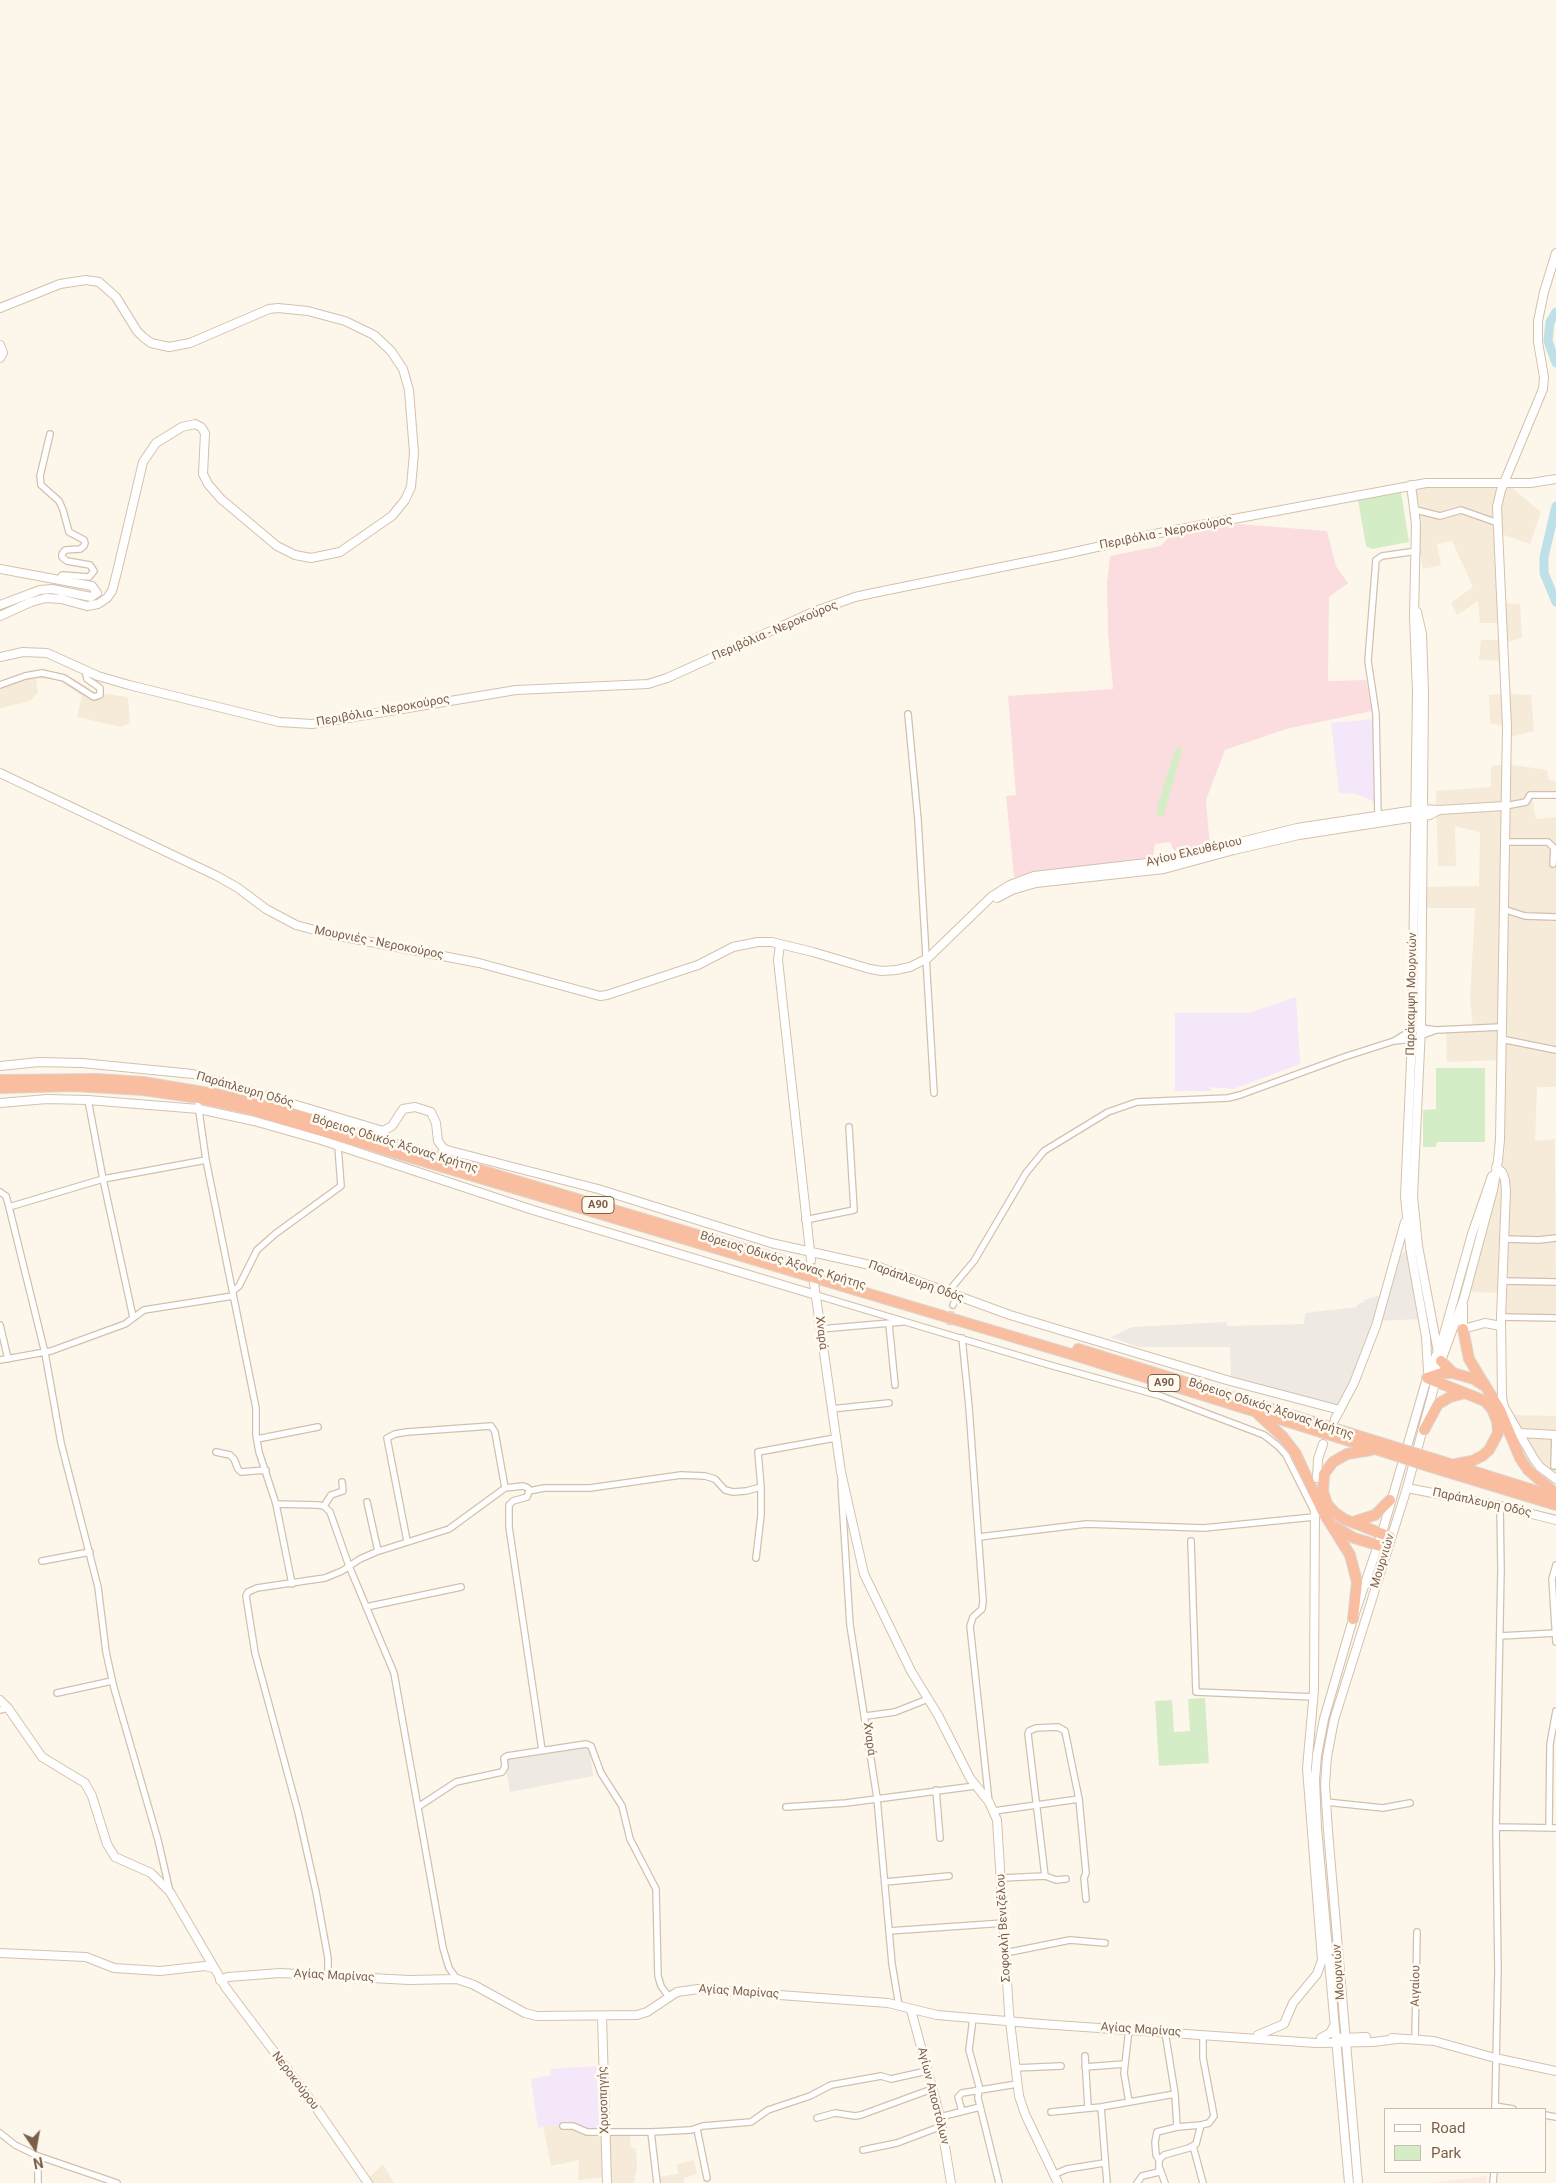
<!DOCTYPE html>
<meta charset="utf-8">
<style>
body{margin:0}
#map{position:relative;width:1556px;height:2183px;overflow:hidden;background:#fdf7eb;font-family:Roboto,sans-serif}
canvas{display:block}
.legend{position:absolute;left:1384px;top:2108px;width:162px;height:65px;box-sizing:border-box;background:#fffbf2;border:1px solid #cabdaf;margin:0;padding:6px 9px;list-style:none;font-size:15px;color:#7b5f4b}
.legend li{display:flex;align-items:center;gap:10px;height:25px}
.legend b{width:25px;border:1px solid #cabdaf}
.north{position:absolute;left:10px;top:2123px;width:50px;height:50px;-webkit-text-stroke:4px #fffbf2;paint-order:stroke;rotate:168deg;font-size:14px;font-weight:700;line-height:20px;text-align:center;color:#7b5f4b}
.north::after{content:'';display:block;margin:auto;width:18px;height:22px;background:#7b5f4b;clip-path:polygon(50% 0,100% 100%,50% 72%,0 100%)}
</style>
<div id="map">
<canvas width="1556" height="2183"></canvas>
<ul class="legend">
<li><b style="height:6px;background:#fff"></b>Road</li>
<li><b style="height:14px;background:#d4edc7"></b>Park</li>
</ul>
<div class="north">N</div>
</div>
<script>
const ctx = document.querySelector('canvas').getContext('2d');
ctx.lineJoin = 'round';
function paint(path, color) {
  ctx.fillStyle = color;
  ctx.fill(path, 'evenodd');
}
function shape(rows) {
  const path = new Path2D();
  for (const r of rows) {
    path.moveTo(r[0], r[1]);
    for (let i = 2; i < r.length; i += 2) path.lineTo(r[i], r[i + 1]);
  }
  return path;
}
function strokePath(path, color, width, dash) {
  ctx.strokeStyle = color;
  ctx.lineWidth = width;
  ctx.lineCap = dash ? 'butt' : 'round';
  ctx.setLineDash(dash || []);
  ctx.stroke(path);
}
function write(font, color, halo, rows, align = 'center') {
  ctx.font = font + ' Roboto,sans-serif';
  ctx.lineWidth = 5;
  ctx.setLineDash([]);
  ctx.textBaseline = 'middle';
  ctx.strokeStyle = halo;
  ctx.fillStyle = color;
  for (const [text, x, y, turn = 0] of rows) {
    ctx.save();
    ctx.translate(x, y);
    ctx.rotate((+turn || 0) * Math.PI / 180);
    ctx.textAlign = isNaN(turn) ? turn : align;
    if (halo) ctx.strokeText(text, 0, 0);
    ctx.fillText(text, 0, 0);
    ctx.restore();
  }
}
paint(shape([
 [1505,482,1541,512,1530,544,1496,532,1502,603,1520,604,1522,638,1504,643,1505,661,1479,660,1481,640,1504,640,1503,623,1480,623,1478,601,1457,615,1451,603,1473,587,1452,541,1437,544,1441,565,1423,569,1419,548,1415,490,1425,486],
 [27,674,67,678,93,692,128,697,130,723,121,727,77,717,82,696,57,679,36,679,38,692,30,701,0,708,0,682],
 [1507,694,1531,695,1534,731,1504,738,1507,727,1490,723,1489,695],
 [1506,764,1547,770,1549,780,1556,781,1556,795,1532,796,1536,819,1556,817,1556,1087,1537,1087,1535,1141,1555,1139,1556,1316,1504,1315,1506,1293,1470,1292,1496,1192,1505,1149,1501,1060,1447,1062,1446,1029,1473,1027,1470,1000,1475,908,1424,908,1424,887,1479,886,1480,832,1455,826,1456,866,1438,866,1436,791,1491,787,1491,766],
 [1512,1415,1556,1416,1556,1477,1542,1466],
 [570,2125,601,2132,630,2135,631,2147,636,2149,637,2168,634,2183,606,2183,606,2177,578,2180,579,2160,551,2166,543,2126],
 [694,2160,697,2174,684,2178,684,2183,658,2183,657,2177,678,2174,677,2164],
 [383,2164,394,2183,371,2183,368,2179]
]), '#f6ead8');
paint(shape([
 [1487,2176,1486,2183,1428,2183]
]), '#feeade');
paint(shape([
 [1405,1251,1409,1252,1422,1319,1376,1321,1360,1364,1338,1406,1231,1378,1230,1347,1138,1347,1111,1337,1132,1327,1227,1322,1227,1326,1304,1324,1305,1313,1356,1307,1358,1304,1364,1302,1364,1300,1388,1293,1400,1256],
 [589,1744,593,1776,510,1792,504,1758]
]), '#efe9e3');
paint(shape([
 [1374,719,1375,802,1356,794,1339,793,1331,723],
 [1296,997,1300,1064,1233,1089,1211,1087,1211,1091,1175,1091,1175,1013,1249,1013],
 [596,2066,601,2132,583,2131,570,2125,543,2126,538,2129,531,2079,551,2075,550,2069]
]), '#f4e7fa');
paint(shape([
 [1239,524,1327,531,1336,566,1348,583,1329,597,1328,681,1366,680,1372,711,1286,729,1225,750,1206,800,1210,848,1178,853,1173,849,1170,842,1155,844,1153,858,1147,861,1042,870,1033,874,1014,877,1006,796,1016,795,1008,696,1113,689,1108,633,1107,584,1110,556,1160,546,1172,535]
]), '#fcdddf');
paint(shape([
 [1401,492,1409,542,1372,549,1366,546,1358,500],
 [1180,746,1182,751,1164,815,1159,817,1156,813,1158,804,1175,750],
 [1436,1068,1485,1068,1485,1142,1437,1142,1436,1147,1423,1147,1423,1110,1436,1109],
 [1205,1698,1209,1763,1159,1766,1155,1701,1172,1700,1174,1732,1190,1731,1188,1699]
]), '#d4edc7');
strokePath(shape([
 [1556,312,1550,322,1548,341,1556,363],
 [1556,506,1544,557,1544,573,1556,602]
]), '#bde0e9', 9);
strokePath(shape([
 [949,1325,953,1305]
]), '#dcd1c3', 5.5, [5.5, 3]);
strokePath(shape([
 [811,1260,814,1281]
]), '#dcd1c3', 8, [8, 4]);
const street = shape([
 [50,434,40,476,41,485,59,501,63,510,69,532,84,540,85,543,84,546,80,549,65,550,62,554,62,557,67,561,90,565,94,571,89,577,62,575,59,580],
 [1416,510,1440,516,1461,510,1498,523],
 [0,685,25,676,42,673,64,678,94,697,100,695,100,688,87,679,85,670],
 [908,714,918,820,934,1093],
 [1505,806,1526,802,1530,795,1556,795],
 [1378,816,1376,714,1368,661,1376,560,1382,556,1417,551],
 [1504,842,1548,842,1554,848,1553,864],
 [1503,909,1525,916,1556,917],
 [1501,1039,1556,1050],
 [1394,1041,1412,1030,1421,1028,1436,1030,1501,1027],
 [88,1100,103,1179,133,1317],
 [198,1104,206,1160,256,1408,256,1435,259,1452,276,1504,292,1584],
 [0,1192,6,1196,9,1207,45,1353,61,1443,98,1587,106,1652,114,1688,158,1840,170,1892],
 [9,1207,103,1179,206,1160],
 [805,1220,854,1210,849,1127],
 [1505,1239,1539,1240,1556,1238],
 [1503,1281,1556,1282],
 [233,1291,239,1286,257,1250,275,1234,341,1186,338,1146],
 [948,1292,974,1261,1026,1173,1044,1151,1108,1112,1137,1102,1228,1098,1240,1095,1344,1057,1394,1041,1412,1039,1436,1030],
 [816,1295,1046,1364,1161,1396,1264,1435,1278,1446,1286,1455,1314,1511],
 [953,1305,957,1296],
 [1501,1317,1556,1318],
 [889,1324,895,1385],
 [0,1325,8,1359],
 [820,1329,902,1322],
 [962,1338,969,1407,983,1601,982,1609,973,1617,970,1626,989,1802],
 [0,1360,51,1351,125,1324,144,1310,233,1296],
 [831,1409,889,1403],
 [257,1439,318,1427],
 [216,1452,230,1455,234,1459,238,1469,241,1472,266,1470],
 [1554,1466,1555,1434],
 [841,1482,850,1625,877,1798,892,1964,899,2006],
 [529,1491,544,1488,590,1488,681,1475,705,1476,715,1479,725,1490,733,1492,746,1491,761,1487,758,1452,835,1438],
 [367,1502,378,1551],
 [276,1504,318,1505,324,1506,330,1512,349,1566,394,1673,443,1948,449,1968,457,1979],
 [324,1506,331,1495,343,1491,342,1482],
 [979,1537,1086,1524,1204,1528,1314,1517],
 [407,1541,387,1438,395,1434,407,1432,491,1426,495,1432,505,1488,523,1486,528,1488,529,1491,527,1497,513,1501,509,1505,509,1527,542,1750],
 [1191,1541,1196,1692,1314,1697],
 [756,1558,761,1515,761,1487],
 [42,1561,90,1552],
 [1556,1565,1552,1579,1556,1642],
 [366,1607,461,1587],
 [1500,1636,1556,1633],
 [57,1693,112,1681],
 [0,1710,8,1708],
 [866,1716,895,1712,928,1699],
 [936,1790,940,1838],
 [1326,1802,1383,1808,1410,1803],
 [418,1807,456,1782,502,1772,505,1767,504,1758,507,1756,586,1744,591,1746,601,1773,622,1806,630,1839,656,1889,658,1976,661,1986,669,1997],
 [786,1807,846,1803,975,1786],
 [994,1811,1079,1799],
 [1496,1827,1556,1828],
 [1549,1828,1550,1744,1556,1711],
 [1045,1876,1028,1734,1029,1731,1036,1728,1058,1727,1065,1731,1079,1799,1086,1873,1084,1878,1086,1899],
 [1002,1878,1045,1876,1056,1880,1066,1879],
 [885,1882,949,1876],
 [889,1931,1004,1923],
 [1005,1953,1070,1940,1105,1943],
 [328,1976,328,1958,316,1892,298,1812,255,1653,246,1596,248,1592,257,1588,325,1578,342,1571,360,1559,376,1552,449,1529,505,1488],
 [973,2018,969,2050,979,2086,978,2098,999,2183],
 [1165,2032,1175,2094,1177,2127],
 [1415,2040,1417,1932],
 [1085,2056,1088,2108],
 [1085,2067,1124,2064],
 [1015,2068,1061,2066],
 [1129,2102,1124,2073,1129,2029],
 [1495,2106,1513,2109],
 [1101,2107,1107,2183],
 [1495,2109,1498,1970,1496,1827,1501,1569,1500,1506],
 [962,2111,958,2097,962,2093,1017,2084],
 [1051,2112,1101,2107,1175,2094],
 [1545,2115,1556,2117],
 [940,2117,980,2107],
 [817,2118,835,2113,855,2116,861,2115,932,2089],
 [563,2126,573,2126,587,2132,651,2132,691,2130,703,2126,751,2122,768,2110,810,2096,831,2085,881,2076,891,2079,927,2071],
 [697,2129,707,2178],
 [651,2132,657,2183],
 [0,2133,15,2145,38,2156,117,2183],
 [1193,2146,1203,2183],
 [863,2150,897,2143,942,2126],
 [1159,2160,1156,2155,1155,2142,1157,2132,1177,2127,1201,2125],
 [1160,2169,1165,2183],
 [1053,2175,1067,2169,1104,2163],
 [38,2183,38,2156],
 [1137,2183,1142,2176,1159,2172,1159,2160,1164,2155,1189,2148,1196,2144,1201,2125,1209,2123,1214,2116,1203,2058,1203,2035],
 [1493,2183,1494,2172]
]);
const secondary = shape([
 [0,308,60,284,86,280,99,282,116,297,137,331,143,337,151,343,169,347,190,343,269,309,278,308,308,311,345,321,374,335,391,351,403,369,409,390,414,453,411,487,405,500,392,516,340,552,311,558,295,555,277,546,221,499,208,484,203,474,205,433,201,427,195,424,182,427,156,443,143,462,117,572,112,591,107,598,98,604,87,606,61,599,46,598,31,602,0,616],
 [0,345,3,353,0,358],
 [1411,485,1416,524,1414,616,1417,692,1412,1039,1405,1196,1410,1247,1426,1337,1428,1371],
 [0,569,92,586,97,593,91,597,52,589,40,590,0,605],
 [1417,612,1422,634,1424,693,1421,1028,1413,1196,1418,1246,1438,1352],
 [0,657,23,652,47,653,98,676,129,685,279,722,312,724,516,690,648,684,667,678,813,612,855,597,878,592,1061,555,1164,532,1426,483,1531,483,1556,479],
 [0,773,217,876,238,888,266,909,296,925,329,934,479,963,600,996,607,995,698,965,733,947,758,942,772,942,813,952,870,969,882,971,896,970,910,967,928,958,991,897,1010,885,1034,876,1164,861,1297,828,1422,809,1439,810,1505,806],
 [997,898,1012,890,1036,883,1164,869,1234,850,1299,835,1422,816,1430,815,1439,810],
 [780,944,778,960,811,1260],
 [0,1066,39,1062,82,1063,193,1074,383,1131,392,1126,403,1109,415,1107,431,1112,436,1123,438,1141,443,1148,447,1150,598,1189,771,1243,879,1267,1010,1315,1230,1381,1340,1410],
 [0,1103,47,1099,88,1100,199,1109,254,1121,321,1140,533,1210,816,1295],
 [1496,1167,1502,1172,1505,1180,1506,1191,1501,1317,1502,1397,1504,1407,1534,1459,1540,1467,1556,1479],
 [814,1283,841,1472,864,1574,911,1671,938,1715,970,1778,989,1802,997,1820,1009,2013,1019,2096,1025,2114,1058,2183],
 [1463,1305,1463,1329,1485,1323,1501,1326],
 [1335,1419,1354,1383,1376,1326,1405,1222],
 [1520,1433,1556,1435],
 [1317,1478,1318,1459,1323,1444],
 [1407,1488,1500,1506,1556,1520],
 [0,1700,8,1708,42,1757,85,1783,92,1796,107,1844,115,1857,151,1873,170,1892,226,1988,312,2102,368,2183],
 [0,1953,86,1957,114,1968,160,1971,205,1966,213,1968],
 [220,1980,228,1977,280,1973,409,1980,457,1979,474,1985,525,2013,537,2016,637,2015,647,2012,677,1992,698,1989,888,2003,937,2015,1041,2024,1316,2043,1373,2042,1397,2039],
 [911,2010,940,2117,951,2183],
 [602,2016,607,2183],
 [1258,2035,1284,2024,1293,2003,1317,1974,1322,1960,1307,1768,1314,1690,1315,1505],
 [1321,2038,1330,2033,1334,2026],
 [1340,2038,1366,2037],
 [1392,2038,1434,2041,1495,2058,1556,2071],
 [1349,2183,1317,1828,1315,1780,1317,1755,1324,1719,1353,1619,1382,1533,1427,1378,1442,1341,1472,1234,1492,1176],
 [1358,2183,1328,1831,1325,1785,1327,1757,1334,1720,1407,1488,1441,1361,1464,1298,1493,1190,1498,1160,1500,1140,1507,727,1497,507,1501,490,1543,389,1544,377,1538,342,1538,321,1544,292,1556,253]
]);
const highway = shape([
 [0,1080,98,1079,143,1082,221,1095,276,1109,781,1260],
 [0,1088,74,1086,143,1090,199,1098,248,1109,1074,1355,1388,1453],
 [1463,1329,1469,1359,1500,1410,1520,1458,1528,1470,1556,1494],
 [1078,1349,1388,1445],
 [1441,1361,1453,1373],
 [1427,1378,1485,1401,1492,1409,1497,1421,1498,1433,1489,1450,1482,1456,1472,1461,1451,1465],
 [1427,1378,1442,1373,1453,1373,1474,1379,1483,1385],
 [1258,1414,1283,1437,1296,1454,1322,1510,1350,1555,1357,1582,1353,1619],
 [1424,1430,1438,1404,1450,1397,1465,1393],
 [1371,1450,1347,1454,1333,1462,1324,1474,1323,1491,1327,1504,1335,1513,1344,1519,1390,1537],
 [1434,1459,1555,1497],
 [1431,1467,1556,1505],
 [1356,1521,1375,1515,1390,1500],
 [1335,1527,1354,1538,1387,1548]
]);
strokePath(street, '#d2c0ae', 8);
strokePath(secondary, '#d5c1ac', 10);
strokePath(highway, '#ddd5d0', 12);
strokePath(street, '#fff', 5.5);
strokePath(secondary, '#fff', 8);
strokePath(highway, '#f9bda0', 10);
const highwayBridge = shape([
 [1388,1445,1434,1459],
 [1388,1453,1431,1467]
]);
strokePath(highwayBridge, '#ddd5d0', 12, []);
strokePath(highwayBridge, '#f9bda0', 10);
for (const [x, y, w] of [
 [598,1205,32],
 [1164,1383,32]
]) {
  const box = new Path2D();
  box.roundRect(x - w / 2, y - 8.5, w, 17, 4);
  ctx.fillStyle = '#fffbf2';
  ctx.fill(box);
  strokePath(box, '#7b5f4b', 1);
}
write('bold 11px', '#7b5f4b', null, [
 ["Α90",598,1205],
 ["Α90",1164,1383]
]);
write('12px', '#7b5f4b', '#fffbf2', [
 ["Περιβόλια - Νεροκούρος",1166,533,-11],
 ["Περιβόλια - Νεροκούρος",775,631,-23],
 ["Περιβόλια - Νεροκούρος",383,711,-10],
 ["Αγίου Ελευθέριου",1194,852,-13],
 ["Μουρνιές - Νεροκούρος",379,943,11],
 ["Παράκαμψη Μουρνιών",1412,994,-89],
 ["Παράπλευρη Οδός",245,1090,16],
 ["Βόρειος Οδικός Άξονας Κρήτης",395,1144,17],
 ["Βόρειος Οδικός Άξονας Κρήτης",783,1261,17],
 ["Παράπλευρη Οδός",916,1282,20],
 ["Χναρά",821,1333,83],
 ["Βόρειος Οδικός Άξονας Κρήτης",1271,1409,18],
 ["Παράπλευρη Οδός",1482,1503,12],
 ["Μουρνιών",1383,1561,-73],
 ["Χναρά",869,1739,82],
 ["Σοφοκλή Βενιζέλου",1004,1928,-93],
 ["Μουρνιών",1339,1972,-94],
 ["Αγίας Μαρίνας",334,1976,3],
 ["Αιγαίου",1416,1986,-89],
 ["Αγίας Μαρίνας",739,1992,4],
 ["Αγίας Μαρίνας",1141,2030,4],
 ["Νεροκούρου",295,2081,53],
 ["Αγίων Αποστόλων",933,2096,76],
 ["Χρυσοπηγής",604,2100,-92]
]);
</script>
